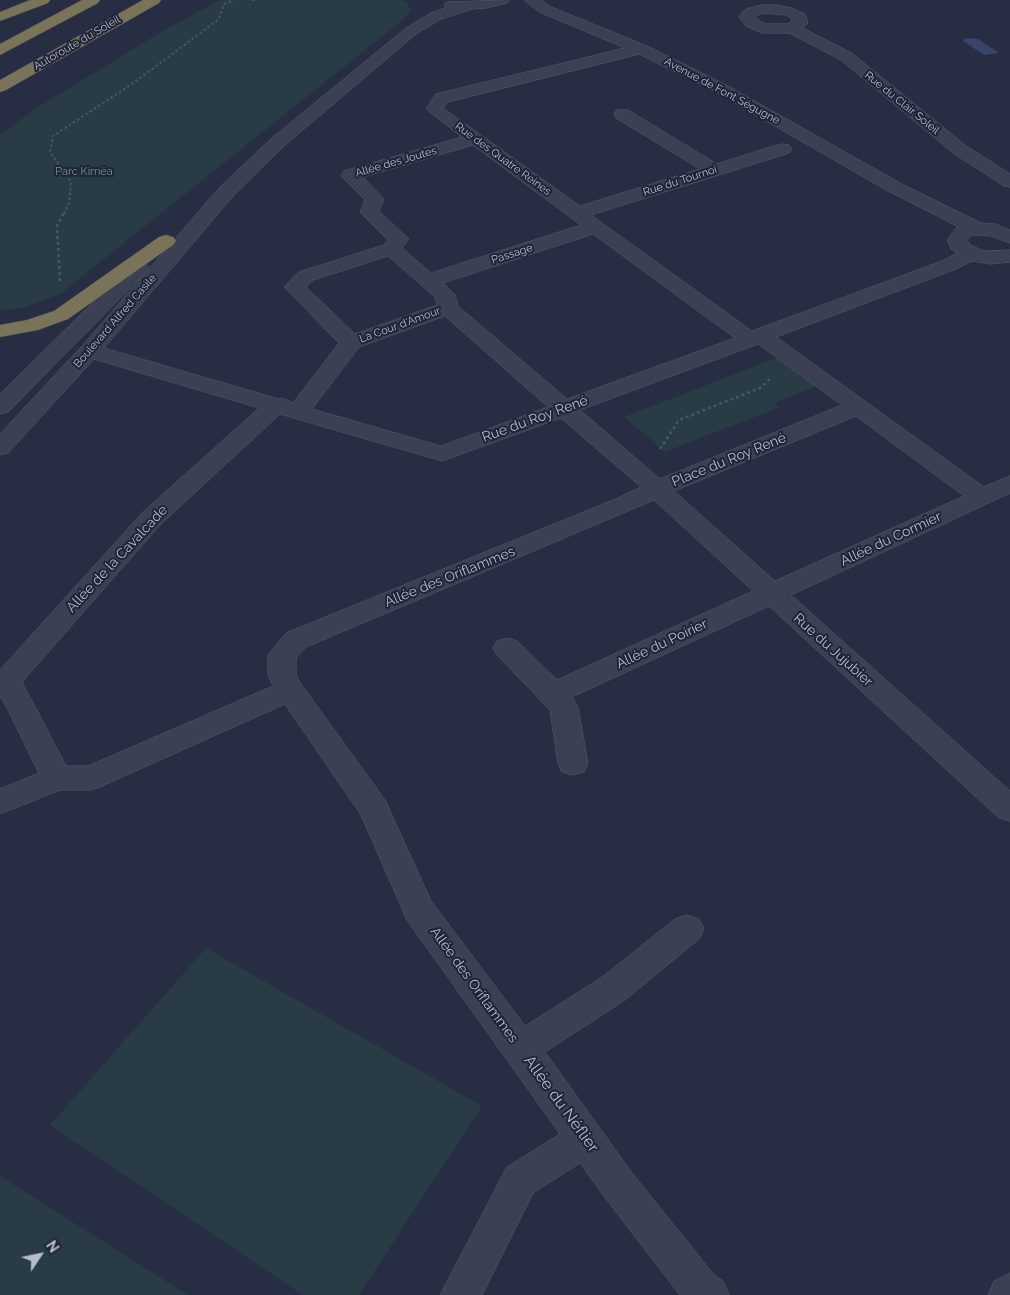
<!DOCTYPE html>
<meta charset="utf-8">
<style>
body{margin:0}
#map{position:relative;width:1010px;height:1295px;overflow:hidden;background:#272d43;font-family:Raleway,sans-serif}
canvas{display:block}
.north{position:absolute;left:15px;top:1230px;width:50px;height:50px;-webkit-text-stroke:4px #202438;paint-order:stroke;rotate:56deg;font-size:14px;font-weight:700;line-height:20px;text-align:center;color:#b8bccc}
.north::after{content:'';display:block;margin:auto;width:18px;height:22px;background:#b8bccc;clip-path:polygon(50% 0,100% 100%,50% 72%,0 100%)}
</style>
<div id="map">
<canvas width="1010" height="1295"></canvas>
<div class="north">N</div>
</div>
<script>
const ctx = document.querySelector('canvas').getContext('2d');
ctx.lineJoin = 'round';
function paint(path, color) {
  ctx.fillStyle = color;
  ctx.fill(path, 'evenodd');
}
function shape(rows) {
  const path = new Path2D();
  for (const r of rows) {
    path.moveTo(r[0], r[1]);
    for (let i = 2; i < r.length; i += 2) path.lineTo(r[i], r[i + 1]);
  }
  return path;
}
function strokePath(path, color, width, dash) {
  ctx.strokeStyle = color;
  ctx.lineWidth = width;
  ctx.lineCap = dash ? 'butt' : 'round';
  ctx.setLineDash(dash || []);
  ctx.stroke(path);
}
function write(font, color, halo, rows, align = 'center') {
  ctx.font = font + ' Raleway,sans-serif';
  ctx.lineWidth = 4;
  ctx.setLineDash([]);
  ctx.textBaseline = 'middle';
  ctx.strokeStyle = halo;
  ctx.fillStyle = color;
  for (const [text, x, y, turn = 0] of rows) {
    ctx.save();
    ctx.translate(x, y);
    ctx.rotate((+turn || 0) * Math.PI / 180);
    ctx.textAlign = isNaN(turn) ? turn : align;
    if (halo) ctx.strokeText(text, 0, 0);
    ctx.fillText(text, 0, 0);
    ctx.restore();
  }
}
paint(shape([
 [220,0,401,0,406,2,411,9,404,19,60,294,23,308,0,310,0,135,38,107,166,29],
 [781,356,820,385,774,403,780,407,665,452,624,417],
 [206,948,482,1106,359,1295,303,1295,50,1125],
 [0,1176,188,1295,0,1295]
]), '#293b44');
paint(shape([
 [966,38,978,39,999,53,984,55,963,41]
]), '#3a446a');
const minor = shape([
 [509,0,507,3,486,8,473,9,441,19,416,34,284,146,234,195,104,348,275,398,285,399,293,403,339,343,284,287,299,272,384,245,388,240,360,212,365,200,344,179,341,175,344,171,462,137,426,109,436,94,625,48,539,12,524,0,541,0,549,6,647,46,728,86,900,183,981,223,995,224,1010,230,1010,243,991,236,977,235,970,236,967,240,970,245,984,251,1010,250,1010,262,991,264,972,261,956,269,776,337,984,487,1010,476,1010,493,791,595,1010,791,1010,821,999,818,769,606,572,697,578,707,588,764,584,772,573,775,562,772,558,764,550,710,497,655,493,648,497,641,507,638,517,641,557,680,753,591,654,500,306,647,296,658,296,675,301,684,385,800,431,901,525,1026,601,978,675,919,687,915,699,919,704,929,699,939,625,1000,545,1052,632,1173,715,1276,723,1281,729,1295,680,1295,606,1199,580,1163,533,1193,482,1295,440,1295,507,1167,560,1134,407,920,361,815,285,704,102,786,91,790,60,790,0,814,0,789,39,773,2,698,0,698,0,670,142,513,259,408,94,359,8,453,0,455,0,434,82,346,220,187,272,138,406,28,431,13,446,8,444,5,446,2,509,0],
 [639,54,716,92,888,191,959,227,956,228,947,240,951,249,957,253,942,261,752,331,591,215,789,153,792,149,789,145,783,144,777,145,717,164,628,110,616,110,614,114,616,118,700,169,580,206,443,108,448,102,639,54],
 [473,145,570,217,581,225,431,273,402,248,409,239,379,211,384,199,363,177,473,145],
 [593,234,735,338,567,399,458,306,455,295,443,283,593,234],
 [388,256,435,297,437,305,355,334,306,287,313,280,388,256],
 [445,316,548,407,441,446,312,409,359,347,445,316],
 [758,344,842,405,660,479,580,410,758,344],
 [280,414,442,461,561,418,641,487,618,498,286,633,268,655,268,675,273,686,88,766,66,766,22,682,160,525,280,414],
 [856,416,964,496,775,581,674,491,856,416],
 [762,5,777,5,791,8,805,14,808,23,803,28,853,54,965,145,1010,174,1010,187,1004,186,953,153,841,60,789,33,762,33,746,26,739,17,741,14,746,9,762,5],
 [762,13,786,15,792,19,792,21,788,24,765,24,754,17,762,13],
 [139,262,146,264,149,268,146,272,8,412,0,414,0,394,132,264,139,262],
 [1010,1273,1010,1295,988,1295,994,1281,1010,1273]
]);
const highway = shape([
 [30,0,50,0,48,3,0,21,0,12,30,0],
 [82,0,100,0,98,3,0,55,0,44,82,0],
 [143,0,161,0,159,3,6,90,0,92,0,80,143,0],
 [166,235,173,237,176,241,173,245,68,319,38,330,0,337,0,325,27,320,54,311,159,237,166,235]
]);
strokePath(minor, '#565b6d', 1);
strokePath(highway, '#43475a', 1);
strokePath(shape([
 [252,0,256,0],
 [64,214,69,203,71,182,50,152,53,136,132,84,219,19,224,4,234,0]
]), '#475860', 2, [2.5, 2.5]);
strokePath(shape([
 [60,281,57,226,64,212],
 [660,449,679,420,760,388,771,378]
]), '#475860', 2.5, [3, 3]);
paint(minor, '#3b4053');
paint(highway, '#797358');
write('11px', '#b8bccc', '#202438', [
 ["Autoroute du Soleil",77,43,-30],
 ["Avenue de Font Ségugne",722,91,28],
 ["Rue du Clair Soleil",902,103,39],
 ["Rue des Quatre Reines",503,159,36],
 ["Allée des Joutes",396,162,-16],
 ["Rue du Tournoi",680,181,-18],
 ["Passage",512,254,-18],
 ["Boulevard Alfred Casile",115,321,-49],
 ["La Cour d'Amour",400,325,-20]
]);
write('11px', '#6f9d84', '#202438', [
 ["Parc Kirnéa",84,172]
]);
write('14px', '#b8bccc', '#202438', [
 ["Rue du Roy René",535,419,-20],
 ["Place du Roy René",729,460,-22],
 ["Allée du Cormier",891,539,-25],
 ["Allée de la Cavalcade",117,559,-47],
 ["Allée des Oriflammes",450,577,-22],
 ["Allée du Poirier",662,644,-25],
 ["Rue du Jujubier",833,650,42],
 ["Allée des Oriflammes",474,985,54]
]);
write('16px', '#b8bccc', '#202438', [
 ["Allée du Néflier",561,1104,54]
]);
</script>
